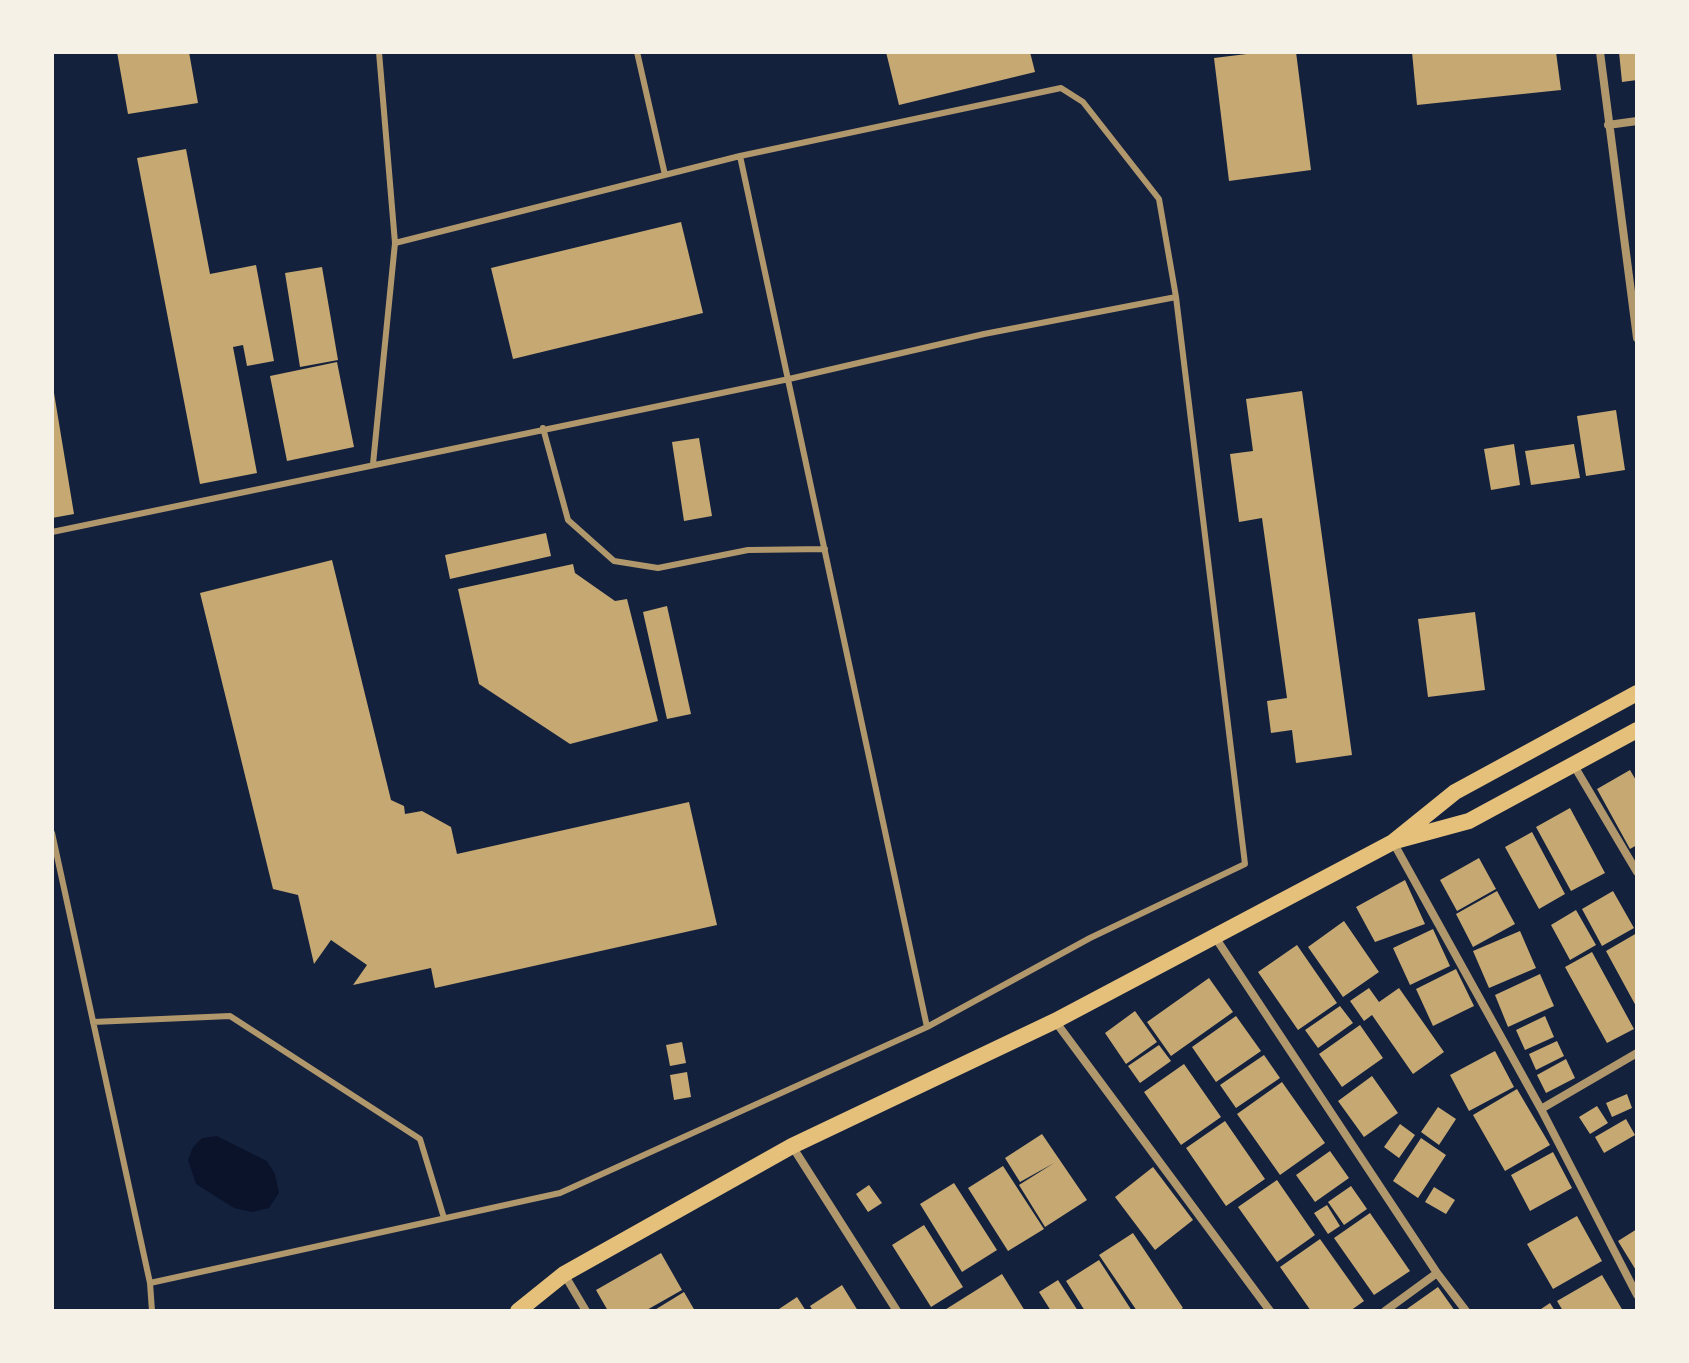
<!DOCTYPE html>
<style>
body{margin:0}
#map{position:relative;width:1689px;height:1363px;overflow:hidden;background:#14213d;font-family:"PT Sans Narrow",sans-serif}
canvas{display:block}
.frame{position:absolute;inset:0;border:54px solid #f6f1e7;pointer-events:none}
</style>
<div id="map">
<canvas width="1689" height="1363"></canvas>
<div class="frame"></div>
</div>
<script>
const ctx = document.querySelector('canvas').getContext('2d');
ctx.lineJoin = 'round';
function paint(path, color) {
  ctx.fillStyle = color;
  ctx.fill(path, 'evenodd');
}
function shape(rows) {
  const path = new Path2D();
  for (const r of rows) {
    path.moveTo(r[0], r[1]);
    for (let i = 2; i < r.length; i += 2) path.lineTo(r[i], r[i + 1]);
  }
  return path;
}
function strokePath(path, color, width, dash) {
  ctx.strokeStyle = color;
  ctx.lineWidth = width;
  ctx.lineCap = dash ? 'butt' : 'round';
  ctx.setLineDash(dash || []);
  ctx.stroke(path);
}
paint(shape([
 [217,1136,267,1161,275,1174,279,1193,269,1208,252,1212,234,1208,196,1184,188,1160,193,1147,202,1138]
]), '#0b132b');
paint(shape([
 [117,52,189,52,198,103,128,114],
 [886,52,1030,52,1035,72,899,105],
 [1263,52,1296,52,1311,170,1229,181,1214,58],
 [1412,52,1556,52,1561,90,1417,105],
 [1619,52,1637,52,1637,80,1622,82],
 [186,149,210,274,256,265,274,361,247,366,243,345,233,347,257,473,200,484,137,158],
 [681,222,703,313,513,359,491,268],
 [322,267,338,360,300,367,285,273],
 [337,362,354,447,287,461,270,376],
 [1302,391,1352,755,1296,763,1292,730,1271,733,1267,701,1287,698,1262,518,1239,522,1230,454,1253,451,1246,399],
 [54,393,74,514,52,518,52,394],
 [1616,410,1625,470,1586,476,1577,416],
 [699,438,712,516,684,521,672,442],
 [1514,444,1520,485,1491,490,1484,449],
 [1574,444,1580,478,1531,485,1525,451],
 [546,533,551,556,450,579,445,555],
 [332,560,391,800,404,806,405,814,422,811,451,827,457,854,689,802,717,925,435,988,431,968,353,985,367,965,331,940,314,964,298,895,273,889,200,593],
 [573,564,575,573,615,601,627,599,658,721,570,744,479,684,458,589],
 [667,606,691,714,667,719,643,612],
 [1475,612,1485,690,1428,697,1418,619],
 [1630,770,1637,782,1637,845,1630,849,1597,789],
 [1570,808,1605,873,1571,891,1536,827],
 [1532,832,1565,894,1539,909,1505,847],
 [1479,858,1496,889,1457,911,1440,880],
 [1405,880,1425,924,1375,942,1356,907],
 [1497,891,1515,924,1473,947,1456,914],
 [1613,891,1634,928,1602,946,1582,909],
 [1576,910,1596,945,1570,960,1551,925],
 [1344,921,1379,972,1343,997,1308,947],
 [1433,929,1450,966,1410,985,1393,948],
 [1520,931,1536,968,1489,988,1473,951],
 [1637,933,1637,1008,1606,951],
 [1297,945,1337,1003,1298,1030,1258,972],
 [1592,952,1634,1029,1607,1043,1565,967],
 [1456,969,1474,1006,1433,1026,1416,989],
 [1540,974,1554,1006,1508,1027,1495,995],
 [1209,978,1233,1012,1171,1056,1147,1022],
 [1369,988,1379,1002,1399,988,1444,1052,1413,1074,1372,1015,1364,1021,1350,1001],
 [1340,1006,1353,1023,1318,1048,1305,1030],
 [1135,1011,1157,1042,1126,1064,1105,1033],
 [1236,1016,1261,1051,1216,1082,1192,1047],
 [1545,1016,1554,1037,1525,1050,1516,1030],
 [1360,1025,1383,1058,1342,1087,1319,1054],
 [1557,1041,1564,1056,1536,1070,1529,1054],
 [682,1042,686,1063,670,1066,666,1045],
 [1159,1045,1171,1061,1140,1083,1128,1066],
 [1495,1051,1514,1087,1469,1111,1450,1075],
 [1264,1055,1280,1078,1236,1108,1220,1085],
 [1566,1059,1575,1078,1546,1093,1537,1075],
 [1184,1064,1221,1117,1181,1145,1144,1092],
 [687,1072,691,1097,674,1100,670,1075],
 [1372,1076,1398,1113,1364,1137,1338,1101],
 [1282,1082,1325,1143,1280,1175,1237,1114],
 [1517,1089,1550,1145,1505,1171,1473,1115],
 [1627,1094,1632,1108,1612,1117,1606,1103],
 [1597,1106,1608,1123,1590,1134,1579,1117],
 [1438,1107,1456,1119,1439,1145,1421,1132],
 [1626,1119,1635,1135,1604,1153,1595,1137],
 [1225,1121,1265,1179,1226,1206,1186,1148],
 [1400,1124,1415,1135,1399,1158,1384,1147],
 [1042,1134,1087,1200,1045,1227,1019,1185,1054,1163,1020,1182,1005,1158],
 [1421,1138,1446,1155,1418,1198,1393,1181],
 [1330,1151,1349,1178,1315,1202,1296,1175],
 [1553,1152,1572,1188,1530,1211,1511,1175],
 [1003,1166,1044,1229,1008,1251,968,1188],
 [1153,1167,1193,1220,1155,1250,1115,1197],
 [1277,1180,1315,1235,1277,1262,1238,1207],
 [954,1183,997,1250,962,1272,920,1204],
 [869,1185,882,1203,868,1212,856,1194],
 [1351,1186,1367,1209,1344,1225,1328,1202],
 [1434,1187,1455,1200,1446,1214,1425,1202],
 [1327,1205,1340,1226,1328,1234,1314,1213],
 [1370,1213,1410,1271,1374,1295,1334,1238],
 [1577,1216,1602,1261,1553,1289,1527,1244],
 [924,1225,963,1287,931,1307,892,1245],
 [1637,1229,1637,1272,1618,1241],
 [1133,1233,1183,1308,1178,1311,1137,1311,1099,1255],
 [1320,1239,1364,1301,1350,1311,1311,1311,1280,1267],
 [661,1253,682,1290,645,1311,608,1311,596,1290],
 [1099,1260,1132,1311,1085,1311,1066,1281],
 [1002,1274,1025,1311,943,1311],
 [1602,1275,1623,1311,1563,1311,1557,1301],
 [1058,1280,1078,1311,1051,1311,1039,1292],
 [842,1285,858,1311,813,1311,810,1306],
 [1438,1287,1455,1311,1404,1311],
 [684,1292,695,1311,653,1311],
 [797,1297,806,1311,776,1311],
 [1550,1303,1555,1311,1538,1311]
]), '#c6a872');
strokePath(shape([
 [637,52,665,175],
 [740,156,927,1027],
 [543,428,568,520,614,561,658,568,748,550,825,549],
 [373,464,395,243,379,52],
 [52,532,789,379,984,334,1176,297],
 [52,833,150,1283,560,1193,927,1027,1090,938,1245,864,1176,297,1159,199,1083,102,1061,88,740,156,395,243],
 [93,1022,230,1016,420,1139,444,1218],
 [150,1283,152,1311]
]), '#b1986c', 6);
strokePath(shape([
 [1600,52,1637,338],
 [1608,125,1637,121],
 [1573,764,1637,872],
 [1393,842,1541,1109,1637,1295],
 [1215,937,1437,1273,1466,1311],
 [1055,1021,1270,1311],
 [1541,1109,1637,1053],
 [792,1146,897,1311],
 [564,1274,586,1311],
 [1385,1311,1437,1273]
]), '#b1986c', 8);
strokePath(shape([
 [1399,840,1469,821,1637,730],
 [518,1311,564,1274,792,1146,1055,1021,1393,842,1455,792,1637,693]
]), '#e5c07b', 16);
</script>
